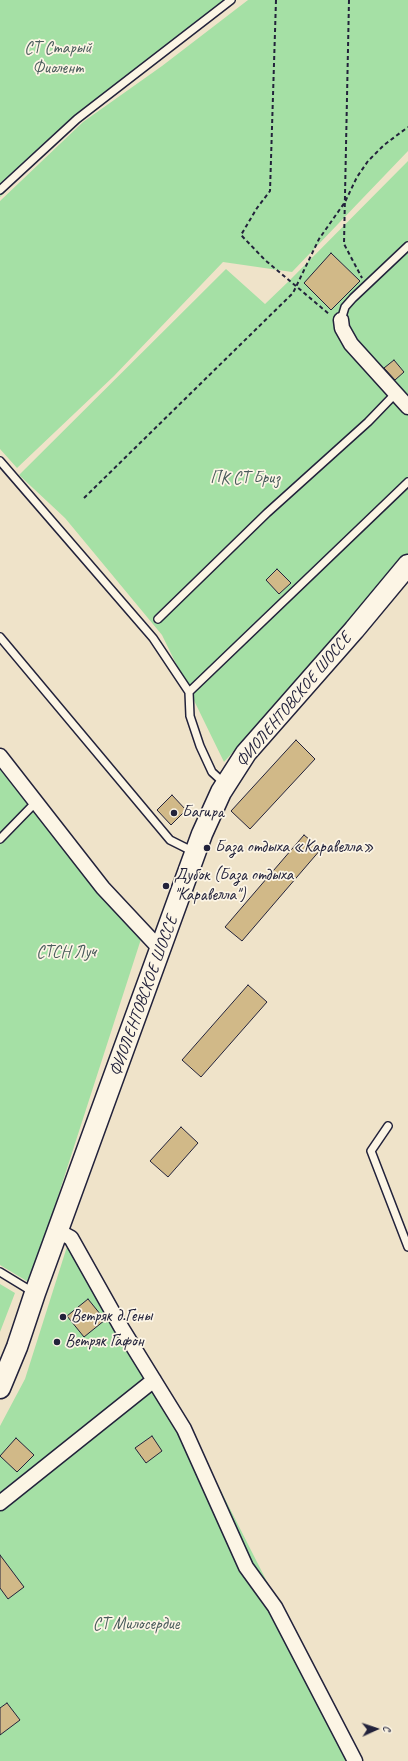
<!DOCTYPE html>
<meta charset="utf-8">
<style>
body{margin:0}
#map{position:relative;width:408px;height:1761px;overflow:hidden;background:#efe3c9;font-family:Caveat,sans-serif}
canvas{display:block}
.north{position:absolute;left:356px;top:1709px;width:40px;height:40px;-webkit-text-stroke:3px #fcf5e5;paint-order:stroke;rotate:87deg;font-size:11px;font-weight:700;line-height:16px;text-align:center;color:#22223b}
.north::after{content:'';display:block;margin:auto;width:14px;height:18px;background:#22223b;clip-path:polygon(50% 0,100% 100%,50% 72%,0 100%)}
</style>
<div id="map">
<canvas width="408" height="1761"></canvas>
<div class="north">С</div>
</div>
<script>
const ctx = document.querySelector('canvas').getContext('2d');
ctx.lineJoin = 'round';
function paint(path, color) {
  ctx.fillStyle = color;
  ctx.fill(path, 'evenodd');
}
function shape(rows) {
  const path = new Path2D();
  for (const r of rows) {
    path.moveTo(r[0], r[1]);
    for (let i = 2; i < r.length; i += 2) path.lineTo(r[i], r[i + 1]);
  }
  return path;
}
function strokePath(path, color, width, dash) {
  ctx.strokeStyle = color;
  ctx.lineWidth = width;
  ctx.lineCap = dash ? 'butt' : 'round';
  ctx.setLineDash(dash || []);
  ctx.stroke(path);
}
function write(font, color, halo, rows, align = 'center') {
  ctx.font = font + ' Caveat,sans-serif';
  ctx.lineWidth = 3.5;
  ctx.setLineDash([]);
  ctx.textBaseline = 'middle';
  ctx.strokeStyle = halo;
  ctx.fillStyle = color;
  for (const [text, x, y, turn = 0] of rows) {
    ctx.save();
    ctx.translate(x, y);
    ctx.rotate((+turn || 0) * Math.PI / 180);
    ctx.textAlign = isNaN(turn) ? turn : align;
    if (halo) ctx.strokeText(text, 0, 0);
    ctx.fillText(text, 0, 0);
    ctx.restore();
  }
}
paint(shape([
 [0,0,235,0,85,112,0,197],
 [248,0,408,0,408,151,292,272,223,262,114,376,17,468,0,449,0,201,83,122,162,66],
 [408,161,408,557,224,762,162,635,65,518,19,475,226,269,265,304,290,280],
 [0,766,35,814,141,939,30,1283,0,1265],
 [71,1234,191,1432,358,1761,0,1761,0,1426,25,1379],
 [0,1284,15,1293,0,1332]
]), '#a5e0a5');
const building = shape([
 [331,253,360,281,331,310,304,283,331,253],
 [394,360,404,372,395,380,384,368,394,360],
 [277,569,291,583,279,594,266,580,277,569],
 [296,740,315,759,250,829,231,811,296,740],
 [172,795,186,810,171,825,157,810,172,795],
 [304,835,321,849,242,941,225,927,304,835],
 [248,985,267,1002,201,1077,182,1060,248,985],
 [181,1127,198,1143,168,1177,150,1161,181,1127],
 [88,1299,105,1320,84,1337,67,1316,88,1299],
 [152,1436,162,1451,146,1463,135,1448,152,1436],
 [16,1438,34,1455,17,1472,0,1456,16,1438],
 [0,1555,24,1587,8,1599,0,1588,0,1555],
 [7,1703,20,1720,0,1735,0,1708,7,1703]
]);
paint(building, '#d1b988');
strokePath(building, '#22223b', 1);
const lane = shape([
 [0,190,77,119,231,0],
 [341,320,345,307,353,298,408,246],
 [0,461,153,638,189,692],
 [158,619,267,513,368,422,396,393],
 [0,637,170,840,194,852],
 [224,783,212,772,200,746,190,716,189,692,408,482],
 [0,839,36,802],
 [388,1126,371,1151,408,1247],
 [0,1272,33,1292]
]);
const street = shape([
 [341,320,342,328,351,344,408,407],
 [0,756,103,888,161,950],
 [58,1231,71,1238,121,1327,184,1429,246,1567,275,1607,355,1761],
 [0,1503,154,1380]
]);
const secondary = shape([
 [0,1388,17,1347,35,1293,202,834,221,792,246,753,354,630,408,565]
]);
strokePath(lane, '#22223b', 10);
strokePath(street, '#22223b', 17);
strokePath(secondary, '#22223b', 23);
strokePath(shape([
 [276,0,270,191,257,208,241,235,265,260,329,314],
 [349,0,344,244,362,278],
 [84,498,293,293,319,239,345,202,357,177,368,161,384,145,408,127]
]), '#22223b', 2, [4, 3]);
strokePath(lane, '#fcf5e5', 7);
strokePath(street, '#fcf5e5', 14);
strokePath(secondary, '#fcf5e5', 20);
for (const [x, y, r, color] of [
 [174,813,4,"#22223b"],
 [207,848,4,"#22223b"],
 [166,886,4,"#22223b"],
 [63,1317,4,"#22223b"],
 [57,1342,4,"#22223b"]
]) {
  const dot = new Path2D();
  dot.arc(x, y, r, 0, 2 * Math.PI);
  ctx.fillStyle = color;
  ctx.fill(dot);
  strokePath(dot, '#fcf5e5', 1.5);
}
write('17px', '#495b5b', '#fcf5e5', [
 ["СТ Старый",58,49],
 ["Фиолент",58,69],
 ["ПК СТ Бриз",245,479],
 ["СТСН Луч",66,953],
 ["СТ Милосердие",136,1625]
]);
write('17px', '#22223b', '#fcf5e5', [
 ["ФИОЛЕНТОВСКОЕ ШОССЕ",294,700,-50],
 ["ФИОЛЕНТОВСКОЕ ШОССЕ",144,996,-70]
]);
write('17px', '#22223b', '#fcf5e5', [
 ["Багира",182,813],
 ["База отдыха «Каравелла»",215,848],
 ["Дубок (База отдыха",174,876],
 ["\"Каравелла\")",174,896],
 ["Ветряк д.Гены",71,1317],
 ["Ветряк Гафон",65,1342]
], 'left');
</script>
